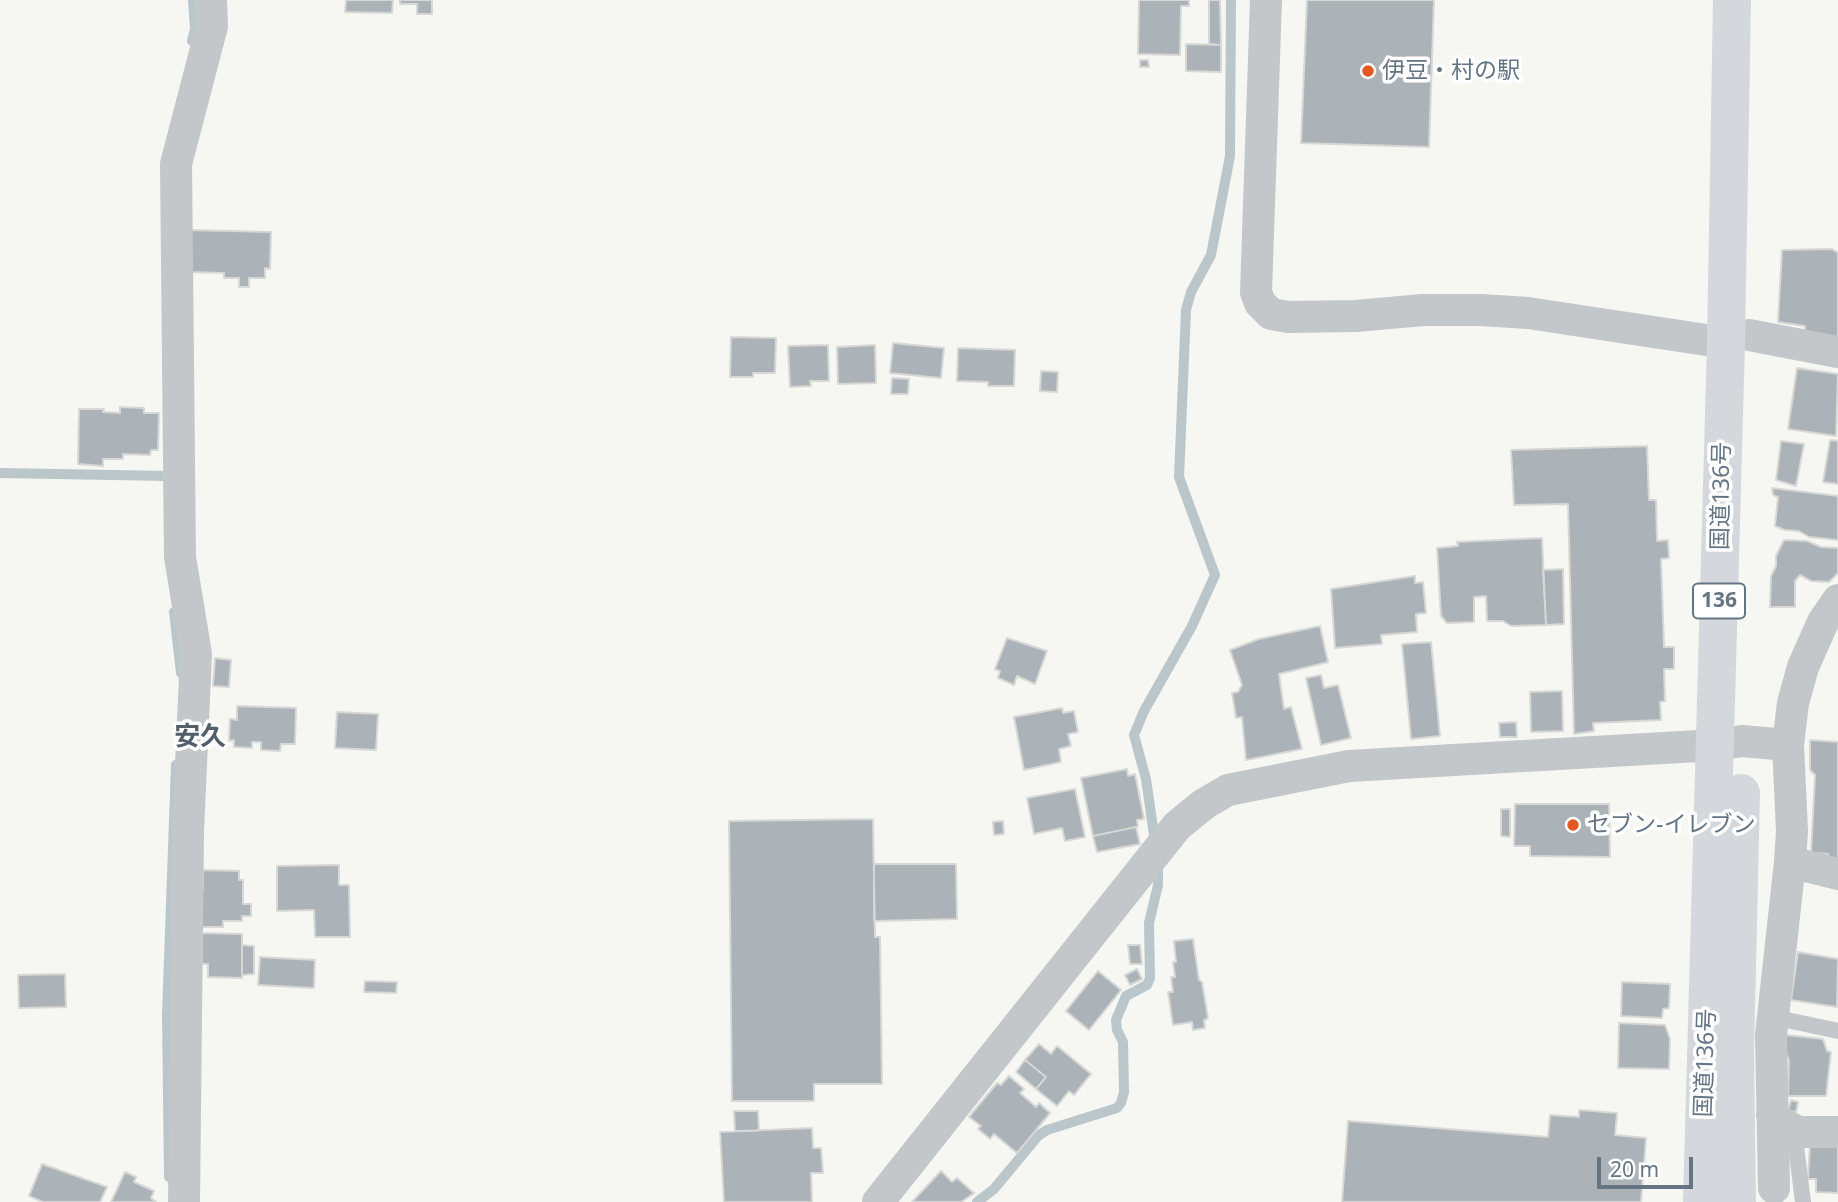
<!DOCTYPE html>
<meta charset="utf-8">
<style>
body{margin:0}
#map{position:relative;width:1838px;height:1202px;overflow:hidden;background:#f6f6f2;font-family:"Noto Sans",sans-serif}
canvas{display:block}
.scale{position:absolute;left:1597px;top:1157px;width:96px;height:32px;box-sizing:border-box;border:4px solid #647483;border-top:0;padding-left:9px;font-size:21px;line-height:24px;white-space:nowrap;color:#647483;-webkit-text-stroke:5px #fff;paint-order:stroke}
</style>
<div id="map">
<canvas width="1838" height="1202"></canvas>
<div class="scale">20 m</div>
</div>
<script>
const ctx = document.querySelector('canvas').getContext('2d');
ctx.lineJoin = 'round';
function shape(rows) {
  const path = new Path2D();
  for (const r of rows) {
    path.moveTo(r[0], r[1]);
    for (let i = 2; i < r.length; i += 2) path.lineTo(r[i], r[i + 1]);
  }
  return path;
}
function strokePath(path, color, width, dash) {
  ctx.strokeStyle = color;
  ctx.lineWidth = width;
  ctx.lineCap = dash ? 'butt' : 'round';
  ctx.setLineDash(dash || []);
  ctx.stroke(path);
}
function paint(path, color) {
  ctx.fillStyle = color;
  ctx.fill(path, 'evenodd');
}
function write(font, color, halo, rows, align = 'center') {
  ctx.font = font + ' "Noto Sans","Noto Sans JP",sans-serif';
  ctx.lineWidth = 7;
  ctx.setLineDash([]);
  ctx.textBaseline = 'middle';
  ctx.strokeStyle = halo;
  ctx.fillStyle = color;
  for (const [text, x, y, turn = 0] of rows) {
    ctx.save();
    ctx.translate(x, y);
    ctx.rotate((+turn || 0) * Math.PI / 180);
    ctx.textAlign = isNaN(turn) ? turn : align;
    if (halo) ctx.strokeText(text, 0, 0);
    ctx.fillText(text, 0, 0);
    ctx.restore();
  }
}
strokePath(shape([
 [192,41,195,29,193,0],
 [0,473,168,476],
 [174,612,181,673],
 [1155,842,1146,779,1134,735,1144,711,1192,626,1215,575,1179,477,1186,310,1191,292,1211,255,1230,156,1231,0],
 [169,1177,167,1014,176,765],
 [977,1202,994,1189,1038,1136,1047,1130,1117,1108,1121,1103,1124,1092,1123,1042,1117,1030,1116,1020,1126,996,1147,985,1150,978,1149,923,1158,885,1158,864]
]), '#bbc6ca', 10);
const building = shape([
 [346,0,393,0,392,13,345,12,346,0],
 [400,0,432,0,432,14,417,14,417,4,400,4,400,0],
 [1139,0,1189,0,1189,6,1181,6,1180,55,1138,54,1139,0],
 [1209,0,1220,0,1221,45,1209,44,1209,0],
 [1307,0,1434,0,1429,147,1301,143,1307,0],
 [1186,44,1221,45,1221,72,1186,71,1186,44],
 [1140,60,1148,60,1149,67,1140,67,1140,60],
 [190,230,271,232,270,269,265,268,265,278,249,278,249,287,239,287,239,278,224,278,224,273,190,272,190,230],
 [1832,249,1838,253,1838,341,1805,331,1805,326,1778,322,1782,250,1832,249],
 [731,337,776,338,775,373,753,373,753,377,730,377,731,337],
 [893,343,944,348,941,378,890,373,893,343],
 [828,345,829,381,810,381,811,386,790,387,788,346,828,345],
 [875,345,876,383,838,384,837,347,875,345],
 [958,348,1015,350,1014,386,988,386,988,382,957,381,958,348],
 [1797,368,1838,374,1836,436,1788,429,1797,368],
 [1041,371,1058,372,1057,392,1040,391,1041,371],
 [892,378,909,379,908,394,891,394,892,378],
 [120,407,144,408,144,413,159,413,158,450,151,450,150,455,123,454,123,459,103,459,103,466,78,464,79,409,104,409,103,412,120,413,120,407],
 [1830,440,1838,441,1838,484,1823,482,1830,440],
 [1781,441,1804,444,1796,486,1776,480,1781,441],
 [1647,446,1649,500,1656,500,1657,541,1668,540,1669,558,1661,559,1664,647,1674,647,1674,669,1664,669,1665,701,1660,702,1661,720,1593,723,1594,731,1574,734,1568,504,1514,505,1511,450,1647,446],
 [1772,488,1838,496,1838,540,1809,537,1799,531,1785,530,1775,526,1778,497,1773,495,1772,488],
 [1542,538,1546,625,1511,626,1503,621,1487,621,1486,596,1474,597,1474,622,1447,623,1441,616,1437,548,1458,546,1457,542,1542,538],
 [1784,540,1807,541,1821,547,1838,548,1838,573,1829,582,1811,581,1800,575,1795,581,1795,607,1770,607,1771,576,1776,566,1776,556,1784,540],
 [1563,569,1564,624,1546,625,1543,570,1563,569],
 [1415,576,1415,583,1423,582,1426,613,1416,614,1417,632,1381,635,1382,644,1335,648,1331,589,1415,576],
 [1320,626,1328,662,1279,674,1284,709,1291,707,1302,749,1246,760,1242,717,1236,718,1232,693,1238,692,1242,685,1230,650,1259,639,1320,626],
 [1007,638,1047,651,1035,684,1017,676,1014,685,998,678,1000,671,995,669,1007,638],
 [1431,642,1440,736,1411,739,1402,644,1431,642],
 [215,658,231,660,229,687,213,686,215,658],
 [1321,675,1324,688,1338,685,1351,738,1321,745,1306,678,1321,675],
 [1562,691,1563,731,1531,732,1530,692,1562,691],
 [237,706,296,708,295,744,281,744,280,751,261,750,261,742,252,742,252,748,234,747,234,740,229,741,230,719,237,720,237,706],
 [1062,708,1063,713,1074,711,1078,732,1068,734,1071,746,1059,749,1061,762,1024,770,1014,717,1062,708],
 [337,712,378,714,376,750,335,748,337,712],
 [1516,722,1517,737,1500,737,1499,723,1516,722],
 [1810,740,1838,742,1838,860,1828,859,1828,854,1811,853,1815,775,1810,770,1810,740],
 [1127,769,1128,776,1135,774,1144,819,1137,820,1138,826,1136,827,1093,836,1081,778,1127,769],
 [1075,789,1085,837,1065,841,1062,828,1034,834,1027,798,1075,789],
 [1515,804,1609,804,1610,857,1530,856,1530,846,1514,846,1515,804],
 [1501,809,1510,809,1510,837,1501,836,1501,809],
 [873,819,875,937,880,937,882,1084,814,1084,814,1101,732,1101,729,821,873,819],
 [1003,821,1004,834,994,835,993,822,1003,821],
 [1136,827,1140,844,1097,852,1093,836,1136,827],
 [874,864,956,864,957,919,874,921,874,864],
 [339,865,339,885,349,885,350,937,315,937,314,910,277,911,277,866,339,865],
 [203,870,239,871,239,880,243,880,243,904,251,904,251,916,242,916,242,921,223,921,223,927,198,927,198,889,203,889,203,870],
 [202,933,242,934,242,978,208,977,208,964,202,964,202,933],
 [1193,939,1199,980,1202,982,1208,1018,1204,1020,1205,1028,1193,1030,1192,1022,1173,1025,1168,992,1173,992,1171,977,1175,977,1173,962,1176,962,1174,941,1193,939],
 [242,945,254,946,254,974,242,975,242,945],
 [1128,945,1140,945,1142,964,1130,964,1128,945],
 [1798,952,1838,959,1837,1007,1791,1000,1798,952],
 [260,957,315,960,314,988,258,985,260,957],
 [1137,969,1142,979,1130,985,1125,975,1137,969],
 [1098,971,1121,990,1089,1030,1066,1011,1098,971],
 [65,974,66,1007,19,1008,18,975,65,974],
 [365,981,397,982,396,993,364,992,365,981],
 [1622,982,1670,984,1669,1008,1663,1009,1662,1018,1621,1016,1622,982],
 [1619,1023,1665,1025,1670,1039,1669,1069,1618,1068,1619,1023],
 [1786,1035,1823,1039,1827,1051,1831,1052,1826,1096,1788,1096,1789,1060,1785,1050,1786,1035],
 [1039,1044,1051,1054,1057,1046,1091,1074,1074,1095,1069,1091,1057,1106,1036,1089,1046,1077,1025,1060,1039,1044],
 [1025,1060,1046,1077,1036,1089,1016,1072,1025,1060],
 [1009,1076,1024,1089,1020,1093,1036,1107,1039,1103,1050,1113,1017,1153,994,1134,990,1139,978,1129,981,1126,969,1117,997,1083,1001,1085,1009,1076],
 [1791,1100,1798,1102,1796,1112,1788,1111,1791,1100],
 [1579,1110,1617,1113,1615,1135,1646,1138,1641,1202,1342,1202,1348,1121,1548,1137,1550,1115,1579,1117,1579,1110],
 [734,1111,758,1111,759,1131,735,1131,734,1111],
 [812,1128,813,1148,821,1148,823,1173,811,1173,812,1202,724,1202,720,1132,812,1128],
 [1810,1143,1838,1145,1838,1193,1816,1192,1816,1179,1808,1179,1810,1143],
 [42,1164,107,1187,100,1202,43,1202,29,1196,42,1164],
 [941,1171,952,1182,957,1178,974,1193,961,1202,912,1202,941,1171],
 [125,1172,136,1177,134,1182,154,1191,151,1198,156,1202,111,1202,125,1172]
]);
paint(building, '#abb2b8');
strokePath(building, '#d7d7d5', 2);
strokePath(shape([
 [1773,1017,1838,1031],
 [1794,1130,1803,1202]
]), '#c3c7ca', 16);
strokePath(shape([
 [1266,0,1256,292,1260,303,1271,314,1288,317,1356,316,1423,310,1481,310,1528,313,1726,343],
 [1749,335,1838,352],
 [1790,862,1838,874],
 [1772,1115,1784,1125,1799,1132,1838,1132],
 [1774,1188,1771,1035,1790,862,1792,831,1788,745],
 [184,1202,188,831,196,654,180,557,176,164,212,26,211,0],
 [878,1202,1177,826,1204,804,1228,790,1349,766,1716,745,1742,741,1788,745,1793,703,1803,667,1823,622,1838,600]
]), '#c3c7ca', 32);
strokePath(shape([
 [1702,1202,1726,343,1732,0],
 [1737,1202,1735,1054,1741,793]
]), '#d4d8dc', 38);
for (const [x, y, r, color] of [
 [1368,71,7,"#e35924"],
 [1573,825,7,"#e35924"]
]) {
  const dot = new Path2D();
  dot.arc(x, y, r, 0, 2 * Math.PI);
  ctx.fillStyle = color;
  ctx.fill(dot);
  strokePath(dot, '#fff', 2.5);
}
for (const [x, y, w] of [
 [1719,601,52]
]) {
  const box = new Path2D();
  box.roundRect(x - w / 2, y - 17.5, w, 35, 5);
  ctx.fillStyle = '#fff';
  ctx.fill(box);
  strokePath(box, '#647483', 2);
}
write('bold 21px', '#647483', null, [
 ["136",1719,601]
]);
write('23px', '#647483', '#fff', [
 ["伊豆・村の駅",1382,71],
 ["セブン-イレブン",1587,825]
], 'left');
write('23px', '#647483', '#fff', [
 ["国道136号",1722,496,-89],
 ["国道136号",1706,1063,-88]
]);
write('bold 26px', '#525e68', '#fff', [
 ["安久",200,738]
]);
</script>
